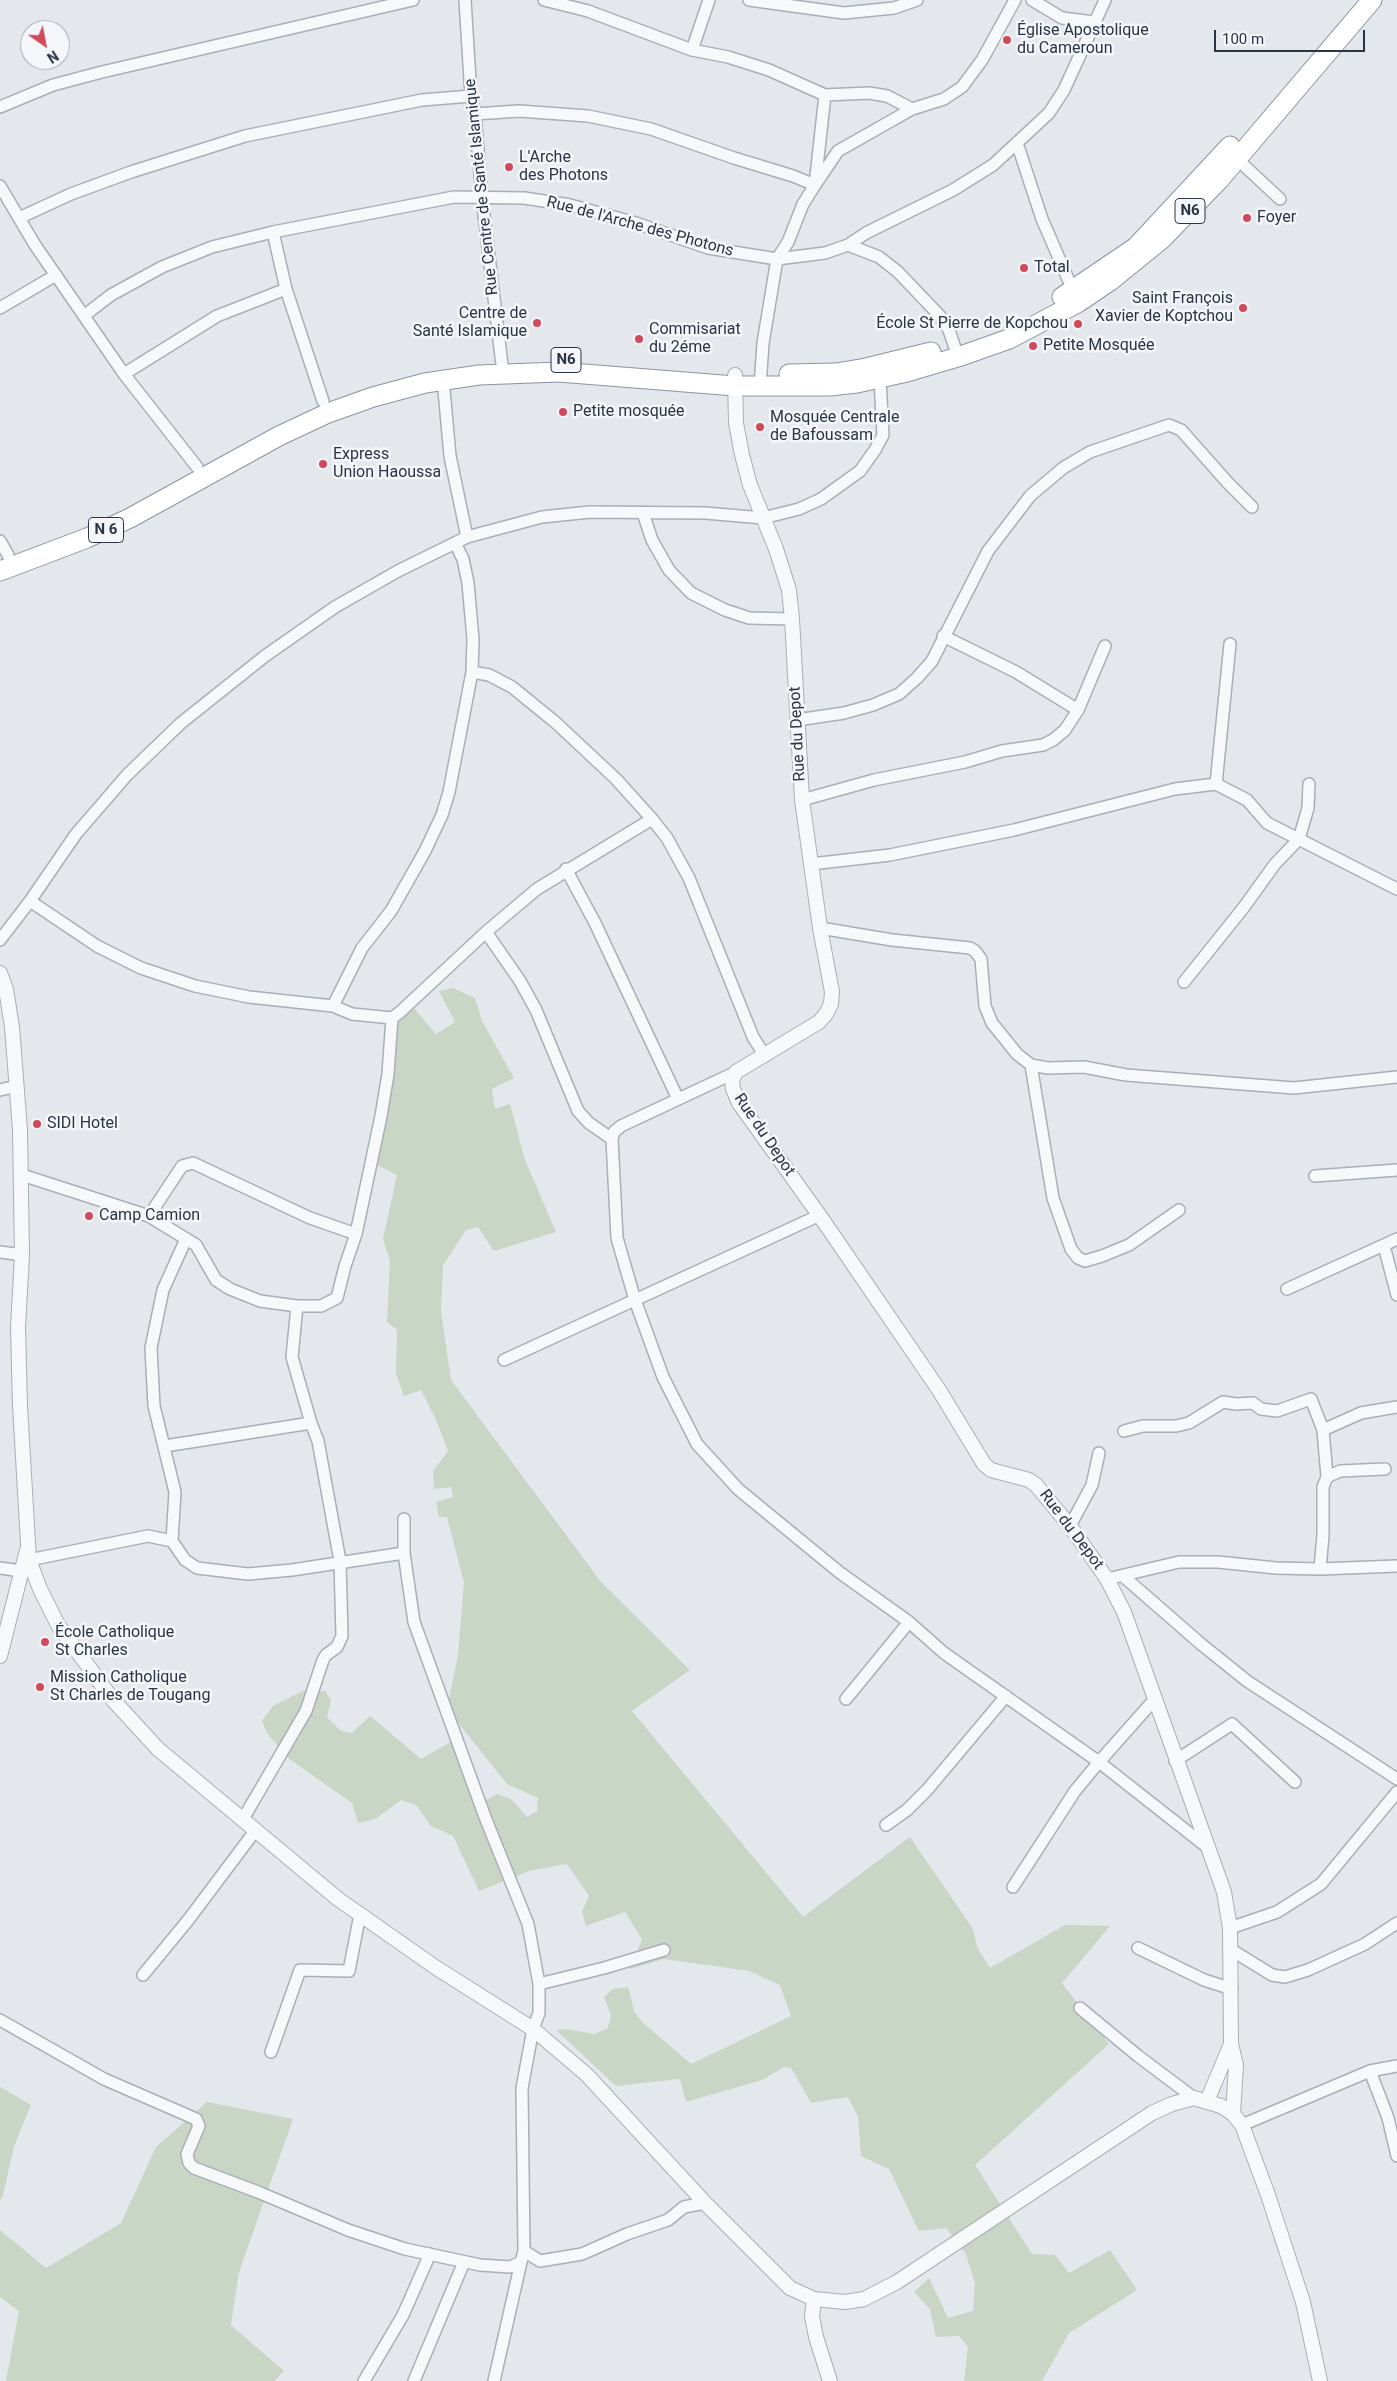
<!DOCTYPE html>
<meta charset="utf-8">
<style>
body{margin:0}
#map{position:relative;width:1397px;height:2381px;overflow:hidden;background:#e4e7ec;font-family:Roboto,sans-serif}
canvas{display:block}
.north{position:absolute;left:20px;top:20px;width:50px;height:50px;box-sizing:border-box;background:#f4f6f9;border:1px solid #a4a8b1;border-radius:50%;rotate:147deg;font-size:14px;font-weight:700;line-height:20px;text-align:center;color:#2b3445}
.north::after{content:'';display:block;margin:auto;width:18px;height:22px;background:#d1495b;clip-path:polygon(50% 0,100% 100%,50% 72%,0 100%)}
.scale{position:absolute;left:1214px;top:30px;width:151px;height:22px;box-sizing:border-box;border:2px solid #2b3445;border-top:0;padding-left:6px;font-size:15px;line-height:18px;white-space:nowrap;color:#2b3445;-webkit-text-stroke:4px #f4f6f9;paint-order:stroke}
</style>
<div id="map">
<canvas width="1397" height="2381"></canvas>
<div class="north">N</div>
<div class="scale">100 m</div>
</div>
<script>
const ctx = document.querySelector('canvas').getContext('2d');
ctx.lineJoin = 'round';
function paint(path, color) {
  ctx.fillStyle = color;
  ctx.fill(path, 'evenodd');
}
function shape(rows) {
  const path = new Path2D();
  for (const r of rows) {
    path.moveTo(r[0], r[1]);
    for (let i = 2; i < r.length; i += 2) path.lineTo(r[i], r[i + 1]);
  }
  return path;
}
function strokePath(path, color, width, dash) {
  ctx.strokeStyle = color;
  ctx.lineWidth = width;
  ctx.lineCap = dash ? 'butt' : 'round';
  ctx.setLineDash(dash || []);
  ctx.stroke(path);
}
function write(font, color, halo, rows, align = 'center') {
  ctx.font = font + ' Roboto,sans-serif';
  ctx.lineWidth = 5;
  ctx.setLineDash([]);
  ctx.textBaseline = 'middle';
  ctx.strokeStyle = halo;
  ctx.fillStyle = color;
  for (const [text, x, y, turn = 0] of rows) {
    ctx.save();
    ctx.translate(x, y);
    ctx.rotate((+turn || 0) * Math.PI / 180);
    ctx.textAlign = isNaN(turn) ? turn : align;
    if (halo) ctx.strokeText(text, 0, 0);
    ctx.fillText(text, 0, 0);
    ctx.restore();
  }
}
paint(shape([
 [453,988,475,998,482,1021,514,1078,492,1089,495,1109,510,1104,525,1160,556,1232,494,1251,478,1227,466,1230,443,1265,441,1311,451,1380,601,1582,690,1670,632,1711,803,1917,910,1837,973,1929,977,1947,990,1968,1065,1925,1110,1926,1062,1983,1109,2044,975,2165,1032,2254,1055,2255,1069,2273,1110,2250,1137,2290,1069,2333,1042,2381,964,2381,968,2347,959,2336,936,2337,930,2309,914,2292,929,2278,948,2318,973,2311,975,2284,966,2254,946,2228,919,2231,889,2169,861,2156,858,2117,848,2097,811,2103,791,2068,784,2067,762,2080,686,2102,680,2079,616,2086,556,2030,567,2029,594,2034,608,2028,611,2015,604,1997,613,1989,628,1987,634,2011,643,2023,691,2064,791,2016,780,1985,749,1971,664,1959,630,1969,642,1939,625,1912,586,1926,582,1912,589,1896,567,1864,529,1871,479,1891,453,1836,431,1826,416,1805,401,1800,375,1819,358,1823,352,1803,288,1758,267,1733,262,1721,273,1706,303,1691,325,1691,331,1700,327,1717,341,1731,352,1733,370,1716,421,1759,454,1740,481,1803,497,1794,511,1799,527,1817,537,1811,538,1798,507,1784,447,1709,458,1655,464,1583,447,1517,439,1517,436,1502,453,1497,451,1487,434,1489,433,1471,448,1451,436,1420,421,1390,404,1396,396,1374,397,1330,387,1322,390,1261,383,1239,397,1175,373,1163,384,1050,384,1030,412,1006,436,1034,455,1022,439,991],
 [0,2087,31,2105,14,2146,3,2195,0,2200],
 [207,2102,293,2119,239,2272,231,2325,284,2371,274,2381,6,2381,19,2311,0,2297,0,2230,46,2268,121,2223,156,2147]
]), '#c9d6c5');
const minor = shape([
 [465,0,471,96,475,114,482,198,503,373],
 [544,0,588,11,692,50,728,57,769,70,825,95,869,93,887,96,912,109],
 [749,0,844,13,894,8,917,0],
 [1032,0,1062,18,1094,22],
 [692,50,709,0],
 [0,107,53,85,102,72,413,0],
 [475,114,519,111,588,116,651,129,734,158,793,176,815,185,825,95],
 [1017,143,1042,219,1075,295],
 [1236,158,1280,199],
 [0,186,35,245,124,374,197,467],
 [19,218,71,194,131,172,245,136,422,100,471,96],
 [273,232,286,289,323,401],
 [848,245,879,257,898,272,940,316,949,330,958,357],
 [0,308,56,275],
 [85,315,111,295,162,267,212,247,273,232,454,197,524,198,570,205,636,223,708,248,777,259,825,253,848,245,866,233,953,190,993,165,1049,113,1064,90,1105,0],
 [124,374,217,316,286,289],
 [443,379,450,456,467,537],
 [760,387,763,343,777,259,788,242,803,204,815,185,838,151,912,109,944,99,962,87,982,60,1015,0],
 [643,513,652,540,669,570,691,593,725,610,749,618,792,619],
 [0,541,8,555],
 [943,636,1016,672,1078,710],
 [472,672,489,675,512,687,555,722,616,779,652,819,667,838,689,878,753,1037,765,1056],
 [797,720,844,713,873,705,899,694,917,678,932,661,988,551,1030,496,1063,468,1090,452,1169,425,1181,430,1228,483,1252,507],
 [1216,784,1230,644],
 [802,800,874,780,965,762,1002,751,1043,745,1053,740,1065,730,1078,710,1105,646],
 [811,864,890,855,1014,830,1175,789,1216,784,1247,800,1267,823,1397,889],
 [566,869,595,923,678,1099],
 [30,901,97,946,141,968,195,986,249,997,333,1006,352,1014,392,1018,399,1013,486,932,537,889,652,819],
 [820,928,892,940,970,948,975,951,981,959,985,1006,992,1023,1017,1054,1031,1065,1048,1068,1084,1067,1126,1075,1294,1088,1397,1077],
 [486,932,520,981,536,1010,578,1111,589,1123,612,1139],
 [0,940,30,901,76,834,127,775,181,723,265,656,335,607,398,571,467,537,542,517,590,512,705,513,763,518,799,509,821,499,860,471,875,450,883,435,880,379],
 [1184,982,1244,907,1275,864,1299,839,1308,808,1309,784],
 [333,1006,362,948,391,911,425,851,442,815,449,792,472,672,473,639,468,583,463,559,455,543],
 [1031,1065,1053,1198,1071,1249,1078,1258,1085,1261,1102,1256,1129,1245,1179,1210],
 [736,1072,621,1126,614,1132,612,1139,617,1238,635,1300,663,1377,697,1444,738,1489,839,1572,909,1622,944,1653,1099,1762,1154,1700],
 [0,1090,17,1086],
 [22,1175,149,1216,182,1166,193,1163,310,1218,356,1234,381,1116,388,1074,392,1018],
 [1315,1176,1397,1170],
 [149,1216,196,1245,216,1280,230,1289,260,1301,297,1306,321,1306,337,1298,345,1266,356,1234],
 [1384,1246,1397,1295],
 [0,1252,22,1255],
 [1287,1289,1397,1239],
 [297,1306,292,1357,311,1423],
 [504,1360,820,1215],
 [1323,1430,1361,1413,1397,1407],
 [1124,1431,1143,1426,1176,1426,1189,1423,1223,1402,1236,1404,1253,1403,1261,1409,1277,1411,1311,1399,1323,1430,1327,1477],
 [165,1446,311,1423,318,1441,340,1561,342,1636,337,1647,326,1655,323,1660,306,1711,243,1819],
 [1070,1526,1092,1485,1099,1453],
 [172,1541,175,1492,154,1406,151,1348,163,1290,186,1239],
 [29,1560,148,1536,172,1541,185,1560,197,1568,248,1574,292,1570,404,1553],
 [0,1568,21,1571],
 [1320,1569,1397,1566],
 [1123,1576,1201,1644,1247,1681,1397,1779],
 [1107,1579,1179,1562,1218,1562,1276,1568,1320,1569,1323,1535,1323,1487,1327,1477,1340,1471,1385,1469],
 [846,1699,909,1622],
 [1175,1761,1232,1724,1295,1782],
 [886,1825,907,1810,927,1790,1006,1696],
 [1013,1887,1075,1791,1099,1762,1207,1847],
 [1230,1928,1277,1912,1321,1884,1397,1792],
 [1138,1948,1204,1980,1232,1989],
 [1230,1949,1272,1975,1285,1977,1308,1970,1365,1944,1397,1923],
 [143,1975,189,1919,255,1831],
 [539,1984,604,1968,664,1950],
 [1080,2008,1138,2056,1194,2098],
 [0,2020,104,2079,196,2119,199,2126,187,2154,189,2163,194,2168,258,2192,348,2230,405,2249,480,2265,510,2267,521,2262,524,2251,522,2088,533,2029,539,2013,539,1984,528,1924,485,1817,414,1622,404,1553,404,1519],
 [271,2052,300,1970,349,1971,360,1914],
 [1370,2071,1388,2118,1397,2156],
 [1242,2125,1370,2071,1397,2066],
 [524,2251,540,2261,582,2254,627,2234,668,2220,684,2207,705,2203],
 [364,2381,403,2315,430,2254],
 [414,2381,464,2262],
 [494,2381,521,2262]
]);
const tertiary = shape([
 [735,375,736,423,742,455,750,485,776,549,789,590,792,619,802,800,820,928,832,992,831,1004,826,1014,819,1022,736,1072,732,1080,733,1089,739,1103,822,1219,939,1390,984,1464,991,1470,1029,1480,1036,1485,1070,1526,1107,1579,1124,1612,1224,1892,1230,1928,1231,2044,1236,2065,1233,2114],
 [0,973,6,989,12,1027,20,1130,22,1255,18,1328,20,1406,29,1560,40,1589,58,1625,113,1700,158,1749,338,1899,435,1967,533,2029,587,2075,705,2203,790,2288,814,2299,845,2302,864,2299,897,2282,1152,2113,1172,2104,1194,2098,1221,2106,1233,2114,1242,2125,1268,2195,1303,2302,1320,2381],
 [0,1656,27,1550],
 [1207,2101,1231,2044],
 [814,2299,812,2316,816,2337,830,2381]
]);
const trunk = shape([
 [1062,297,1136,247,1230,146],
 [789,374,836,373,866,368,931,352],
 [0,571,87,538,130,518,279,436,328,413,373,397,425,383,479,375,559,372,735,386,830,386,857,383,907,372,958,357,1009,339,1079,302,1110,281,1163,238,1219,180,1372,0]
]);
strokePath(minor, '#a9aeb7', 14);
strokePath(tertiary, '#a9aeb7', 16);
strokePath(trunk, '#8b94a3', 21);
strokePath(minor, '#f7f8fa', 11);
strokePath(tertiary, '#f7f8fa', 14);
strokePath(trunk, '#fff', 19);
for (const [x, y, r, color] of [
 [1007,40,5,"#d1495b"],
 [509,167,5,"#d1495b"],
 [1247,218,5,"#d1495b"],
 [1024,268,5,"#d1495b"],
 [1243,308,5,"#d1495b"],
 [537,323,5,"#d1495b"],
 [1078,324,5,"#d1495b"],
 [639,339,5,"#d1495b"],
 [1033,346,5,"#d1495b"],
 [563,412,5,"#d1495b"],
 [760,427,5,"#d1495b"],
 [323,464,5,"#d1495b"],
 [37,1124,5,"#d1495b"],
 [89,1216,5,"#d1495b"],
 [45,1642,5,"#d1495b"],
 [40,1687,5,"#d1495b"]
]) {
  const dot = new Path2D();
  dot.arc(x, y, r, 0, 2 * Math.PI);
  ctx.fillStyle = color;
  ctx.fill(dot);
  strokePath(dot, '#f4f6f9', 2);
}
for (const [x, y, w] of [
 [1190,211,30],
 [566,360,30],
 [106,530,35]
]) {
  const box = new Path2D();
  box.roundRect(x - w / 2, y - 12.5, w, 25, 4);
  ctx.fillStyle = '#f4f6f9';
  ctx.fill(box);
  strokePath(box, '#2b3445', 1);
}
write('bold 15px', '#2b3445', null, [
 ["N6",1190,211],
 ["N6",566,360],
 ["N 6",106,530]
]);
write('16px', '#2b3445', '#f4f6f9', [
 ["Église Apostolique",1017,31],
 ["du Cameroun",1017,49],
 ["L'Arche",519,158],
 ["des Photons",519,176],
 ["Foyer",1257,218],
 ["Total",1034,268],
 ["Saint François",1233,299,"right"],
 ["Xavier de Koptchou",1233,317,"right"],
 ["Centre de",527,314,"right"],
 ["Santé Islamique",527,332,"right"],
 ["École St Pierre de Kopchou",1068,324,"right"],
 ["Commisariat",649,330],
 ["du 2éme",649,348],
 ["Petite Mosquée",1043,346],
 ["Petite mosquée",573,412],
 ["Mosquée Centrale",770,418],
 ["de Bafoussam",770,436],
 ["Express",333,455],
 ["Union Haoussa",333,473],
 ["SIDI Hotel",47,1124],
 ["Camp Camion",99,1216],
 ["École Catholique",55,1633],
 ["St Charles",55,1651],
 ["Mission Catholique",50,1678],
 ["St Charles de Tougang",50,1696]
], 'left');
write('16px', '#2b3445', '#f4f6f9', [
 ["Rue Centre de Santé Islamique",482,187,-96],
 ["Rue de l'Arche des Photons",640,227,15],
 ["Rue du Depot",798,734,-93],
 ["Rue du Depot",764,1135,56],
 ["Rue du Depot",1071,1530,53]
]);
</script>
